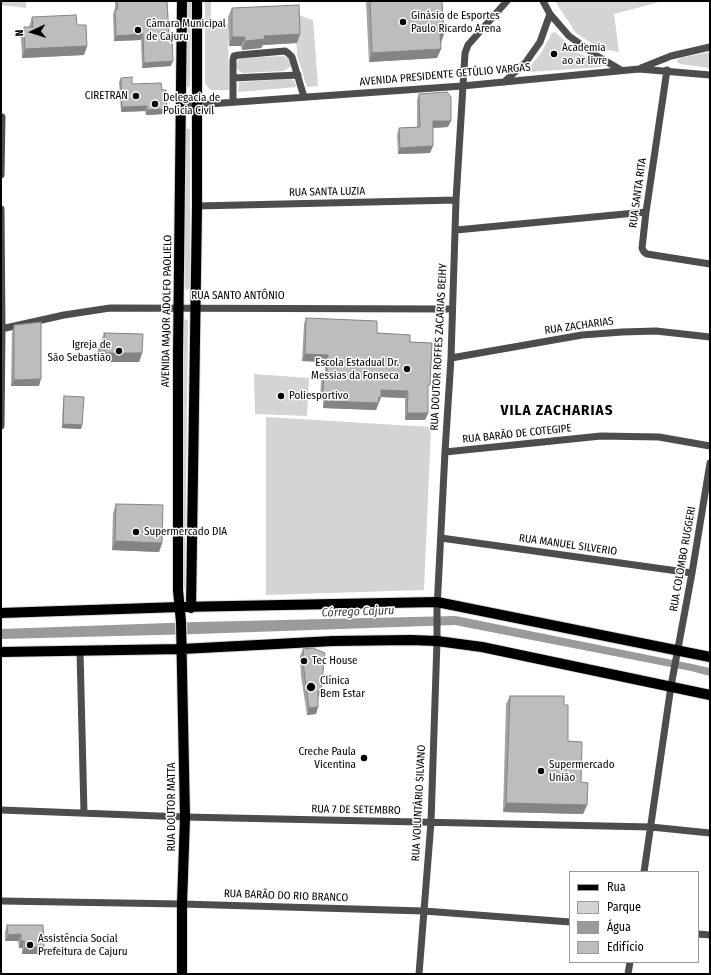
<!DOCTYPE html>
<meta charset="utf-8">
<style>
body{margin:0}
#map{position:relative;width:711px;height:975px;overflow:hidden;background:#fff;font-family:"Fira Sans Condensed",sans-serif}
canvas{display:block}
.frame{position:absolute;inset:0;border:2px solid #000;pointer-events:none}
.legend{position:absolute;left:569px;top:871px;width:130px;height:92px;box-sizing:border-box;background:#fff;border:1px solid #999;margin:0;padding:5px 7px;list-style:none;font-size:12px;color:#000}
.legend li{display:flex;align-items:center;gap:8px;height:20px}
.legend b{width:20px;border:1px solid #999}
.north{position:absolute;left:12px;top:12px;width:40px;height:40px;-webkit-text-stroke:3px #fff;paint-order:stroke;rotate:266deg;font-size:11px;font-weight:700;line-height:16px;text-align:center;color:#000}
.north::after{content:'';display:block;margin:auto;width:14px;height:18px;background:#000;clip-path:polygon(50% 0,100% 100%,50% 72%,0 100%)}
</style>
<div id="map">
<canvas width="711" height="975"></canvas>
<div class="frame"></div>
<ul class="legend">
<li><b style="height:5px;background:#000"></b>Rua</li>
<li><b style="height:11px;background:#d4d4d4"></b>Parque</li>
<li><b style="height:11px;background:#9b9b9b"></b>Água</li>
<li><b style="height:11px;background:#bdbdbd"></b>Edifício</li>
</ul>
<div class="north">N</div>
</div>
<script>
const ctx = document.querySelector('canvas').getContext('2d');
ctx.lineJoin = 'round';
function paint(path, color) {
  ctx.fillStyle = color;
  ctx.fill(path, 'evenodd');
}
function shape(rows) {
  const path = new Path2D();
  for (const r of rows) {
    path.moveTo(r[0], r[1]);
    for (let i = 2; i < r.length; i += 2) path.lineTo(r[i], r[i + 1]);
  }
  return path;
}
function strokePath(path, color, width, dash) {
  ctx.strokeStyle = color;
  ctx.lineWidth = width;
  ctx.lineCap = dash ? 'butt' : 'round';
  ctx.setLineDash(dash || []);
  ctx.stroke(path);
}
function write(font, color, halo, rows, align = 'center') {
  ctx.font = font + ' "Fira Sans Condensed",sans-serif';
  ctx.lineWidth = 3;
  ctx.setLineDash([]);
  ctx.textBaseline = 'middle';
  ctx.strokeStyle = halo;
  ctx.fillStyle = color;
  for (const [text, x, y, turn = 0] of rows) {
    ctx.save();
    ctx.translate(x, y);
    ctx.rotate((+turn || 0) * Math.PI / 180);
    ctx.textAlign = isNaN(turn) ? turn : align;
    if (halo) ctx.strokeText(text, 0, 0);
    ctx.fillText(text, 0, 0);
    ctx.restore();
  }
}
paint(shape([
 [1,1,26,1,26,8,1,5],
 [187,1,191,1,190,86,187,88,186,87],
 [205,1,211,1,211,24,228,24,229,90,213,90,209,89,205,83],
 [555,1,663,1,614,14,619,52,607,50,593,44,576,33],
 [295,14,313,20,318,86,307,87,297,55],
 [555,32,578,53,601,62,603,66,601,67,530,72,528,71,528,69,541,53,552,33],
 [710,52,710,68,680,64,676,61,680,58],
 [284,56,290,60,291,63,290,67,284,71,242,73,237,69,236,66,238,60,241,58],
 [291,79,294,81,297,87,238,92,239,82],
 [188,128,190,130,190,288,187,290,185,288,185,130],
 [186,319,188,321,185,587,184,590,182,590,180,588,184,321],
 [254,374,309,378,307,416,255,414],
 [266,417,431,427,424,590,266,595]
]), '#d4d4d4');
paint(shape([
 [456,616,692,664,710,668,710,676,691,671,455,625,197,634,1,639,1,629,196,622]
]), '#9b9b9b');
const major = shape([
 [182,1,178,354,178,590,181,622,185,817,182,904,182,974],
 [191,608,197,206,197,1],
 [1,613,180,607,437,602,710,657],
 [1,652,182,649,333,641,411,640,437,641,482,647,710,695]
]);
strokePath(major, '#dbdbdb', 12);
strokePath(shape([
 [543,1,550,14,569,36,597,56,621,70],
 [641,68,671,56,710,47],
 [667,70,646,212,642,248,644,252,647,254,710,264],
 [233,78,298,75],
 [504,82,526,62,540,42,550,14],
 [233,102,233,60,234,56,239,55,285,51,288,53,292,57,304,97],
 [181,106,462,86,639,69,710,75],
 [1,175,2,117],
 [197,206,456,200],
 [1,209,2,329,1,426],
 [456,230,646,212],
 [1,329,64,315,110,308,452,309],
 [451,358,582,335,622,332,656,331,710,337],
 [445,452,601,436,659,437,710,446],
 [441,538,692,573],
 [80,651,84,813],
 [1,810,185,817,651,827,710,833],
 [644,872,671,686,692,573,710,463],
 [1,901,182,904,424,911,570,922],
 [698,934,710,935],
 [419,974,431,822,437,641,437,609,445,452,451,358,456,200,465,53,468,45,507,1],
 [628,974,630,962]
]), '#4d4d4d', 7);
strokePath(major, '#000', 10);
paint(shape([
 [115,1,167,1,171,66,142,68,141,40,114,41,113,14,115,9],
 [366,1,442,1,441,49,437,58,369,62],
 [232,8,297,43,263,45,261,48,242,50,241,46,229,46,228,17],
 [32,17,77,25,87,46,84,55,22,58,21,36,24,27,29,27],
 [121,78,132,84,162,90,165,114,146,115,145,111,121,112,119,82],
 [419,94,448,127,433,128,430,153,398,154,397,135,399,128,417,127,417,100],
 [306,318,377,333,410,342,428,390,428,413,425,420,405,420,405,398,381,397,376,410,323,408,323,400,320,400,321,380,324,373,325,373,325,362,302,361,304,324],
 [14,325,39,386,11,386,12,332],
 [104,333,142,353,139,362,103,362,97,352],
 [64,396,82,425,81,429,62,428,63,401],
 [116,504,162,543,159,552,112,550,113,513],
 [303,649,318,698,318,707,316,714,307,715,301,676,300,656],
 [510,696,564,705,568,741,581,782,587,805,583,814,503,812,506,704],
 [7,925,44,947,41,954,22,954,22,948,19,948,18,941,5,941,5,932]
]), '#a3a3a3');
paint(shape([
 [143,34,141,40,114,41,116,36],
 [300,34,297,43,263,45,261,48,242,50,245,41,264,36],
 [440,34,444,34,441,43,437,43],
 [232,37,245,37,241,46,229,46],
 [87,46,84,55,22,58,25,49],
 [441,49,437,58,369,62,372,53],
 [173,61,171,66,142,68,144,63],
 [147,106,145,111,121,112,122,107],
 [167,109,165,114,146,115,147,110],
 [433,121,451,121,448,127,431,128],
 [433,146,430,153,398,154,400,148],
 [106,353,142,353,139,362,103,362],
 [305,354,328,355,325,362,302,361],
 [41,379,39,386,11,386,14,380],
 [381,390,408,391,405,398,381,397,376,410,323,408,325,401],
 [323,393,326,393,323,400,320,400],
 [407,413,428,413,425,420,405,420],
 [63,424,82,425,81,429,62,428],
 [115,541,162,543,159,552,112,550],
 [318,691,321,691,318,698],
 [318,707,316,714,307,715,309,708],
 [506,803,587,805,583,814,503,812],
 [21,934,18,941,5,941,8,935],
 [21,941,24,941,22,948,19,948],
 [25,947,44,947,41,954,22,954]
]), '#848484');
const building = shape([
 [117,1,167,1,169,35,172,34,173,61,144,63,143,34,116,36,115,9,118,9,117,1],
 [370,1,442,1,444,34,440,34,441,49,372,53,370,1],
 [299,5,300,34,264,36,265,39,245,41,245,37,232,37,232,8,299,5],
 [76,15,77,25,86,25,87,46,25,49,24,27,33,27,32,17,76,15],
 [132,77,132,84,161,83,162,90,166,90,167,109,147,110,147,106,122,107,121,78,132,77],
 [447,92,451,97,451,121,433,121,433,146,400,148,399,128,420,127,419,94,447,92],
 [306,318,377,321,377,333,410,335,410,342,432,343,430,385,428,385,428,413,407,413,408,391,381,390,381,397,379,397,378,403,325,401,326,393,323,393,324,373,327,373,328,355,305,354,306,318],
 [41,322,41,379,14,380,14,325,41,322],
 [104,333,143,334,142,353,106,353,101,343,105,337,104,333],
 [64,396,84,397,82,425,63,424,64,396],
 [116,504,163,505,162,543,115,541,116,504],
 [313,648,325,653,321,691,318,691,318,707,309,708,304,670,303,649,313,648],
 [510,696,564,696,564,705,568,705,568,741,582,742,581,782,588,783,587,805,506,803,510,696],
 [7,925,43,925,44,947,25,947,24,941,21,941,21,934,8,935,7,925]
]);
paint(building, '#bdbdbd');
strokePath(building, '#848484', 1);
for (const [x, y, r, color] of [
 [403,22,4,"#000"],
 [138,30,4,"#000"],
 [554,54,4,"#000"],
 [136,96,4,"#000"],
 [155,104,4,"#000"],
 [119,351,4,"#000"],
 [407,369,4,"#000"],
 [281,396,4,"#000"],
 [136,532,4,"#000"],
 [304,661,4,"#000"],
 [311,687,5,"#000"],
 [364,758,4,"#000"],
 [541,771,4,"#000"],
 [30,945,4,"#000"]
]) {
  const dot = new Path2D();
  dot.arc(x, y, r, 0, 2 * Math.PI);
  ctx.fillStyle = color;
  ctx.fill(dot);
  strokePath(dot, '#fff', 1.5);
}
write('11px', '#000', '#fff', [
 ["Ginásio de Esportes",411,16],
 ["Paulo Ricardo Arena",411,29],
 ["Câmara Municipal",146,24],
 ["de Cajuru",146,37],
 ["Academia",562,48],
 ["ao ar livre",562,61],
 ["CIRETRAN",128,96,"right"],
 ["Delegacia de",163,98],
 ["Polícia Civil",163,111],
 ["Igreja de",111,345,"right"],
 ["São Sebastião",111,358,"right"],
 ["Escola Estadual Dr.",399,363,"right"],
 ["Messias da Fonseca",399,376,"right"],
 ["Poliesportivo",289,396],
 ["Supermercado DIA",144,532],
 ["Tec House",312,661],
 ["Clínica",320,681],
 ["Bem Estar",320,694],
 ["Creche Paula",356,752,"right"],
 ["Vicentina",356,765,"right"],
 ["Supermercado",549,765],
 ["União",549,778],
 ["Assistência Social",38,939],
 ["Prefeitura de Cajuru",38,952]
], 'left');
write('11px', '#000', '#fff', [
 ["AVENIDA PRESIDENTE GETÚLIO VARGAS",445,75,-5],
 ["RUA SANTA LUZIA",327,192,-1],
 ["RUA SANTA RITA",638,193,-82],
 ["RUA SANTO ANTÔNIO",238,296],
 ["AVENIDA MAJOR ADOLFO PAOLIELO",167,311,-89],
 ["RUA ZACHARIAS",579,326,-8],
 ["RUA DOUTOR ROFFES ZACARIAS BEIHY",439,347,-87],
 ["RUA BARÃO DE COTEGIPE",517,434,-6],
 ["RUA MANUEL SILVERIO",568,545,8],
 ["RUA COLOMBO RUGGERI",683,559,-80],
 ["RUA VOLUNTÁRIO SILVANO",419,803,-87],
 ["RUA DOUTOR MATTA",172,807,-90],
 ["RUA 7 DE SETEMBRO",356,810,1],
 ["RUA BARÃO DO RIO BRANCO",286,896,2]
]);
write('italic 12px', '#3c3c3c', '#fff', [
 ["Córrego Cajuru",358,612,-2]
]);
ctx.letterSpacing = '1px';
write('bold 15px', '#000', '#fff', [
 ["VILA ZACHARIAS",557,411]
]);
ctx.letterSpacing = '0px';
</script>
